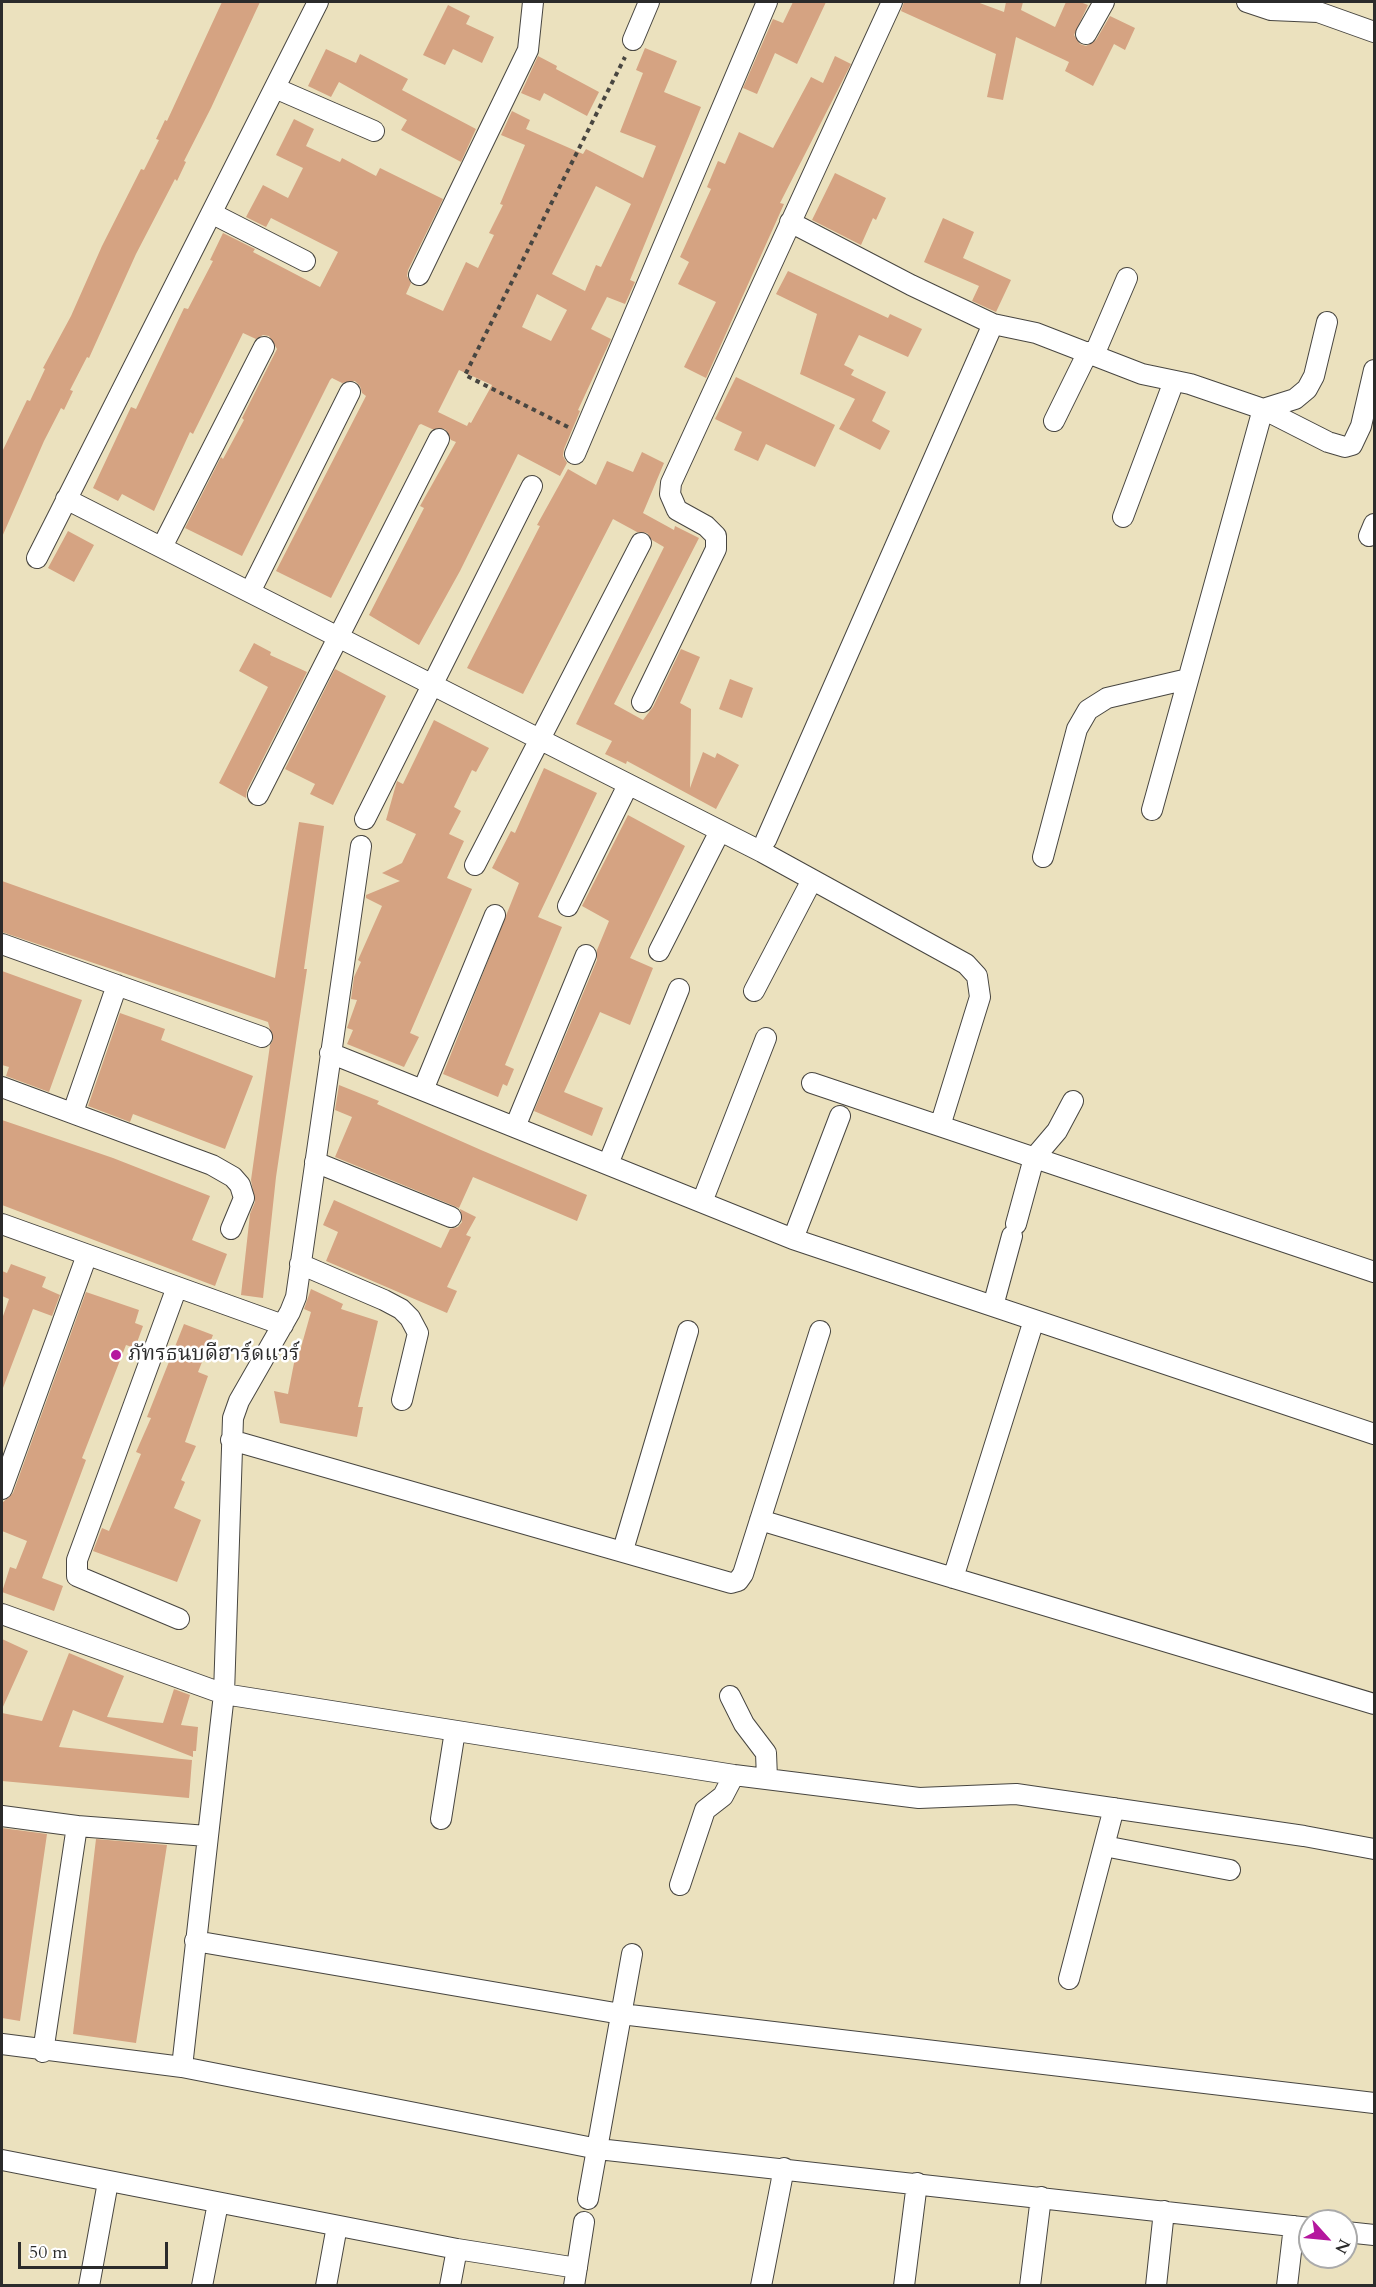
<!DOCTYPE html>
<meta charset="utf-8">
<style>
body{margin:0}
#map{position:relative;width:1376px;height:2287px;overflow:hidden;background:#ebe1be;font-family:Cardo,serif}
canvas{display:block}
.frame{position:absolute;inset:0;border:3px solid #2b2b2b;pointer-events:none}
.north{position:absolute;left:1298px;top:2209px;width:60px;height:60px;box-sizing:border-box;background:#fff;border:2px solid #aaa;border-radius:50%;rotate:117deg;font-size:16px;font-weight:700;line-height:24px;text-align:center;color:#2b2b2b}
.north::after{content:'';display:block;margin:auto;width:21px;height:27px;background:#b5179e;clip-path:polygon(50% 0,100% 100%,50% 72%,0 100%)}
.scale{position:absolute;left:18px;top:2242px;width:150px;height:27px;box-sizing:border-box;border:3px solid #2b2b2b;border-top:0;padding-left:8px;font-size:18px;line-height:21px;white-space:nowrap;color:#2b2b2b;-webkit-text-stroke:4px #fff;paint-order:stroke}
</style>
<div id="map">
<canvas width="1376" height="2287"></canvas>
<div class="frame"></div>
<div class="north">N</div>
<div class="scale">50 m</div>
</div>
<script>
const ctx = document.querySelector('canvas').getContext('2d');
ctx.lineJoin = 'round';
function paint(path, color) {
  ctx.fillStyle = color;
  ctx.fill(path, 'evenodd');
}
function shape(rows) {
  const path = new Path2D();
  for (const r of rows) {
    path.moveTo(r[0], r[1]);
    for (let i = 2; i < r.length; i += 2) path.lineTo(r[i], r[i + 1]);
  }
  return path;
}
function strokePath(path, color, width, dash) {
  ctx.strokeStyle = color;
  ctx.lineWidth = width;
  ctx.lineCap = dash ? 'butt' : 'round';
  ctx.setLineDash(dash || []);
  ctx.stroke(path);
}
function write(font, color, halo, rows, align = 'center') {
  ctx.font = font + ' Cardo,"Noto Serif Thai",serif';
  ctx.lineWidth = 5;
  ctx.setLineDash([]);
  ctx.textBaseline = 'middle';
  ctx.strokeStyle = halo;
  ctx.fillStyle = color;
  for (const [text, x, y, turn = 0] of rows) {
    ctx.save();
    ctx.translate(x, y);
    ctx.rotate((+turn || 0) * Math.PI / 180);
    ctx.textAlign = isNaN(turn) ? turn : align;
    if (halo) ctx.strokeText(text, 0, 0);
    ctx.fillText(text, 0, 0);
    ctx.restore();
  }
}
paint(shape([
 [222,2,260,2,211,108,184,161,186,162,177,181,175,179,136,254,89,358,87,357,70,390,73,391,64,410,61,408,44,441,2,537,2,452,27,400,30,401,45,369,43,368,71,316,102,246,141,169,144,170,159,140,156,139,165,120,167,121],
 [793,2,826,2,797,64,775,53,757,94,743,88,773,19,783,23],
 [904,2,977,2,1004,12,1006,2,1023,2,1021,10,1055,27,1066,2,1080,2,1088,5,1074,35,1080,44,1086,46,1096,40,1110,16,1135,28,1125,50,1114,44,1093,86,1065,71,1069,62,1016,37,1003,100,987,97,996,54,901,11],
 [448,5,470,16,466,24,494,37,482,63,453,49,445,65,423,55],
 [645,48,677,61,664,92,701,107,630,280,635,282,625,304,607,297,591,329,611,339,578,410,580,411,564,449,563,456,567,463,560,476,518,454,460,571,419,645,369,615,424,508,420,506,456,442,451,440,445,429,432,429,421,424,419,425,331,598,276,571,366,396,362,393,360,386,355,381,342,383,332,378,330,380,242,556,185,528,221,457,223,459,244,420,242,418,277,349,269,336,263,335,256,339,243,333,193,434,190,432,154,511,122,494,118,501,93,488,131,407,136,409,184,308,188,309,213,261,210,260,223,233,255,249,253,252,320,287,338,252,271,218,266,227,246,217,263,185,288,198,303,168,276,155,294,119,314,129,306,146,340,162,342,158,376,176,380,168,443,199,408,270,407,276,411,283,406,294,443,311,466,262,478,268,494,235,489,233,503,205,500,204,525,145,501,135,512,111,530,120,526,129,583,154,586,149,643,178,656,146,620,132,643,73,636,70],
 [596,186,631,204,601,267,596,265,585,291,552,274],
 [537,294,567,310,551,341,522,327],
 [459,370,492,385,471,423,469,422,467,426,438,412],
 [326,49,356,63,360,54,408,79,402,90,476,129,461,162,401,130,407,120,339,82,331,97,308,86],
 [538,56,557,66,556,69,599,92,587,116,544,93,540,101,521,93],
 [835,56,851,64,780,203,784,204,706,378,684,367,716,302,678,284,689,262,680,257,711,189,707,187,718,161,725,164,739,132,773,148,811,77,823,83],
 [835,173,886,198,876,220,873,218,861,245,812,220],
 [943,218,974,232,963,258,1011,280,996,312,972,301,979,286,924,262],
 [788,271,888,318,890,314,922,329,908,357,859,335,844,365,854,370,851,375,886,392,872,421,890,431,880,450,839,429,855,399,800,374,817,314,776,294],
 [736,377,835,425,815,467,766,444,758,461,734,450,742,432,715,419],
 [642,452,664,463,643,513,674,530,675,526,699,538,614,704,643,720,653,707,681,649,700,657,680,703,691,709,690,788,703,752,715,758,717,753,739,765,716,809,627,761,626,764,605,754,612,741,576,724,664,547,652,540,647,533,637,532,613,519,523,694,467,668,540,526,537,525,568,469,596,485,607,461,633,472],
 [68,531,94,545,74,582,48,568],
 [254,643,271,652,270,655,307,672,247,790,246,798,219,783,268,687,239,671],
 [335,669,386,696,333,805,310,794,315,784,285,769],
 [730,679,753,688,742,718,719,709],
 [434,720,489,748,476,772,472,770,454,807,461,811,449,834,464,841,447,878,472,889,410,1033,419,1037,404,1067,347,1044,353,1030,347,1028,357,1000,351,999,354,977,361,962,358,960,382,906,366,898,366,895,400,881,382,873,402,863,416,834,386,820,397,781,403,784],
 [544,768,597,793,538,917,562,927,505,1065,514,1069,507,1086,503,1084,498,1097,443,1074,519,883,492,868,511,831,515,833],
 [628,815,685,846,630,958,653,968,630,1025,600,1012,564,1092,603,1108,592,1136,534,1111,597,960,597,950,609,921,582,906],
 [299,822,324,826,304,969,307,969,276,1177,263,1298,241,1295,250,1214,255,1202,251,1180,270,1045,273,1040,268,1022,2,932,2,881,275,978],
 [2,971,82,1000,49,1092,6,1076,9,1067,2,1065],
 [120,1013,165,1029,161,1040,253,1076,225,1149,133,1114,130,1122,88,1106],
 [339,1085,379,1101,377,1104,481,1150,587,1195,577,1221,473,1177,459,1208,335,1157,352,1117,335,1110],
 [2,1120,113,1158,210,1196,192,1240,227,1254,215,1286,2,1205],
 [334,1200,441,1248,450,1229,458,1227,462,1222,460,1209,476,1217,466,1235,471,1237,447,1287,457,1291,447,1313,326,1261,338,1232,323,1225],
 [11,1264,46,1277,42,1287,60,1295,52,1316,33,1309,3,1388,2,1319,9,1299,2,1296,2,1271,7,1273],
 [311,1289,343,1304,341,1309,378,1321,358,1407,363,1407,357,1437,280,1423,274,1391,288,1394,295,1358,298,1358,311,1312,304,1309],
 [86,1292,139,1310,135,1323,143,1326,135,1348,126,1345,82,1458,86,1460,42,1578,63,1586,54,1611,2,1592,10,1567,16,1569,27,1541,2,1531,2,1503,13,1493],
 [184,1324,213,1335,198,1372,208,1376,185,1442,196,1446,181,1480,185,1482,174,1508,201,1520,177,1582,93,1551,102,1528,109,1531,141,1454,136,1452,151,1418,147,1417],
 [2,1639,28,1651,2,1709],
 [69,1653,124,1676,107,1717,163,1723,174,1689,190,1695,181,1725,198,1727,196,1751,193,1751,193,1757,73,1710,59,1747,192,1760,189,1798,2,1781,2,1713,42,1721],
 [2,1828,47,1834,20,2021,2,2018],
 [96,1839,167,1845,136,2043,73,2034]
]), '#d5a382');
const minor = shape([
 [1247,2,1271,10,1318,12,1374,32],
 [1086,34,1104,2],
 [633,40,649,2],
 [275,88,374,131],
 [213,214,305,261],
 [790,222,911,285,993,324,1036,333,1142,374,1190,384,1263,409,1295,399,1307,389,1314,376,1327,322],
 [419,275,528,50,533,2],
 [1094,355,1127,278],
 [1054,421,1088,352],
 [575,454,767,2],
 [66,499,762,852,966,964,977,976,980,997,940,1126],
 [1123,517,1174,381],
 [1369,536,1374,524],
 [162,547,264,347],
 [37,558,318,2],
 [250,592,350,392],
 [642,702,716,549,716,536,706,526,677,510,670,494,671,483,892,2],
 [258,795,439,439],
 [1152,810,1263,409,1328,442,1345,447,1352,445,1361,426,1374,370],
 [365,819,532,486],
 [766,840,993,324],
 [1043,857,1077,729,1088,710,1107,698,1188,679],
 [475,865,641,543],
 [568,906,628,785],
 [2,944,262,1037],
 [659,951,720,831],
 [754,991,812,880],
 [330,1053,793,1239,1374,1434],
 [812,1083,1374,1272],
 [2,1087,212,1165,233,1177,240,1185,244,1198,231,1229],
 [423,1090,495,915],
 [73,1112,117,985],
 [515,1127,586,955],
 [315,1162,451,1217],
 [608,1164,679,989],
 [702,1202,766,1038],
 [2,1224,283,1325],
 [1016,1224,1034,1158,1057,1131,1073,1101],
 [793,1239,840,1116],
 [300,1264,384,1300,401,1309,410,1318,418,1333,402,1400],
 [177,1287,77,1560,77,1576,179,1619],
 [993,1306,1012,1236],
 [231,1440,731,1583,738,1581,743,1574,820,1331],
 [2,1489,87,1255],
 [760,1520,1374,1704],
 [623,1550,688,1331],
 [953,1578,1034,1320],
 [2,1614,224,1694,734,1775,919,1798,1016,1794,1304,1836,1374,1849],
 [730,1696,744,1724,766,1753,767,1778],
 [2,1816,77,1826,207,1836],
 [441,1819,455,1731],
 [1104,1846,1230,1870],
 [680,1885,705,1810,723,1796,734,1775],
 [195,1941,621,2014,1374,2103],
 [1069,1979,1114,1808],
 [2,2044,182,2067,598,2149,1310,2228],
 [43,2052,77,1826],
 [182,2067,224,1694,233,1418,239,1401,290,1312,296,1297,361,846],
 [2,2160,457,2249,577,2268],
 [588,2199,632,1954],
 [1346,2232,1374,2235],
 [89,2286,108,2182],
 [202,2286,218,2203],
 [326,2286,337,2226],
 [450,2286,457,2249],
 [574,2286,584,2222],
 [761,2286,784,2168],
 [904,2286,917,2183],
 [1030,2286,1041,2197],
 [1156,2286,1164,2211],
 [1287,2286,1294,2226]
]);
strokePath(minor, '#484641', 22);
strokePath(shape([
 [568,427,465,375,625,57]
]), '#484641', 4, [4.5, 4.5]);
strokePath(minor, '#fff', 20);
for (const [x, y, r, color] of [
 [116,1355,6,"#b5179e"]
]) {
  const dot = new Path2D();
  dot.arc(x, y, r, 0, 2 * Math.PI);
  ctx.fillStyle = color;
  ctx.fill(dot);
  strokePath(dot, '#fff', 2);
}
write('21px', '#2b2b2b', '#fff', [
 ["ภัทรธนบดีฮาร์ดแวร์",128,1355]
], 'left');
</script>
